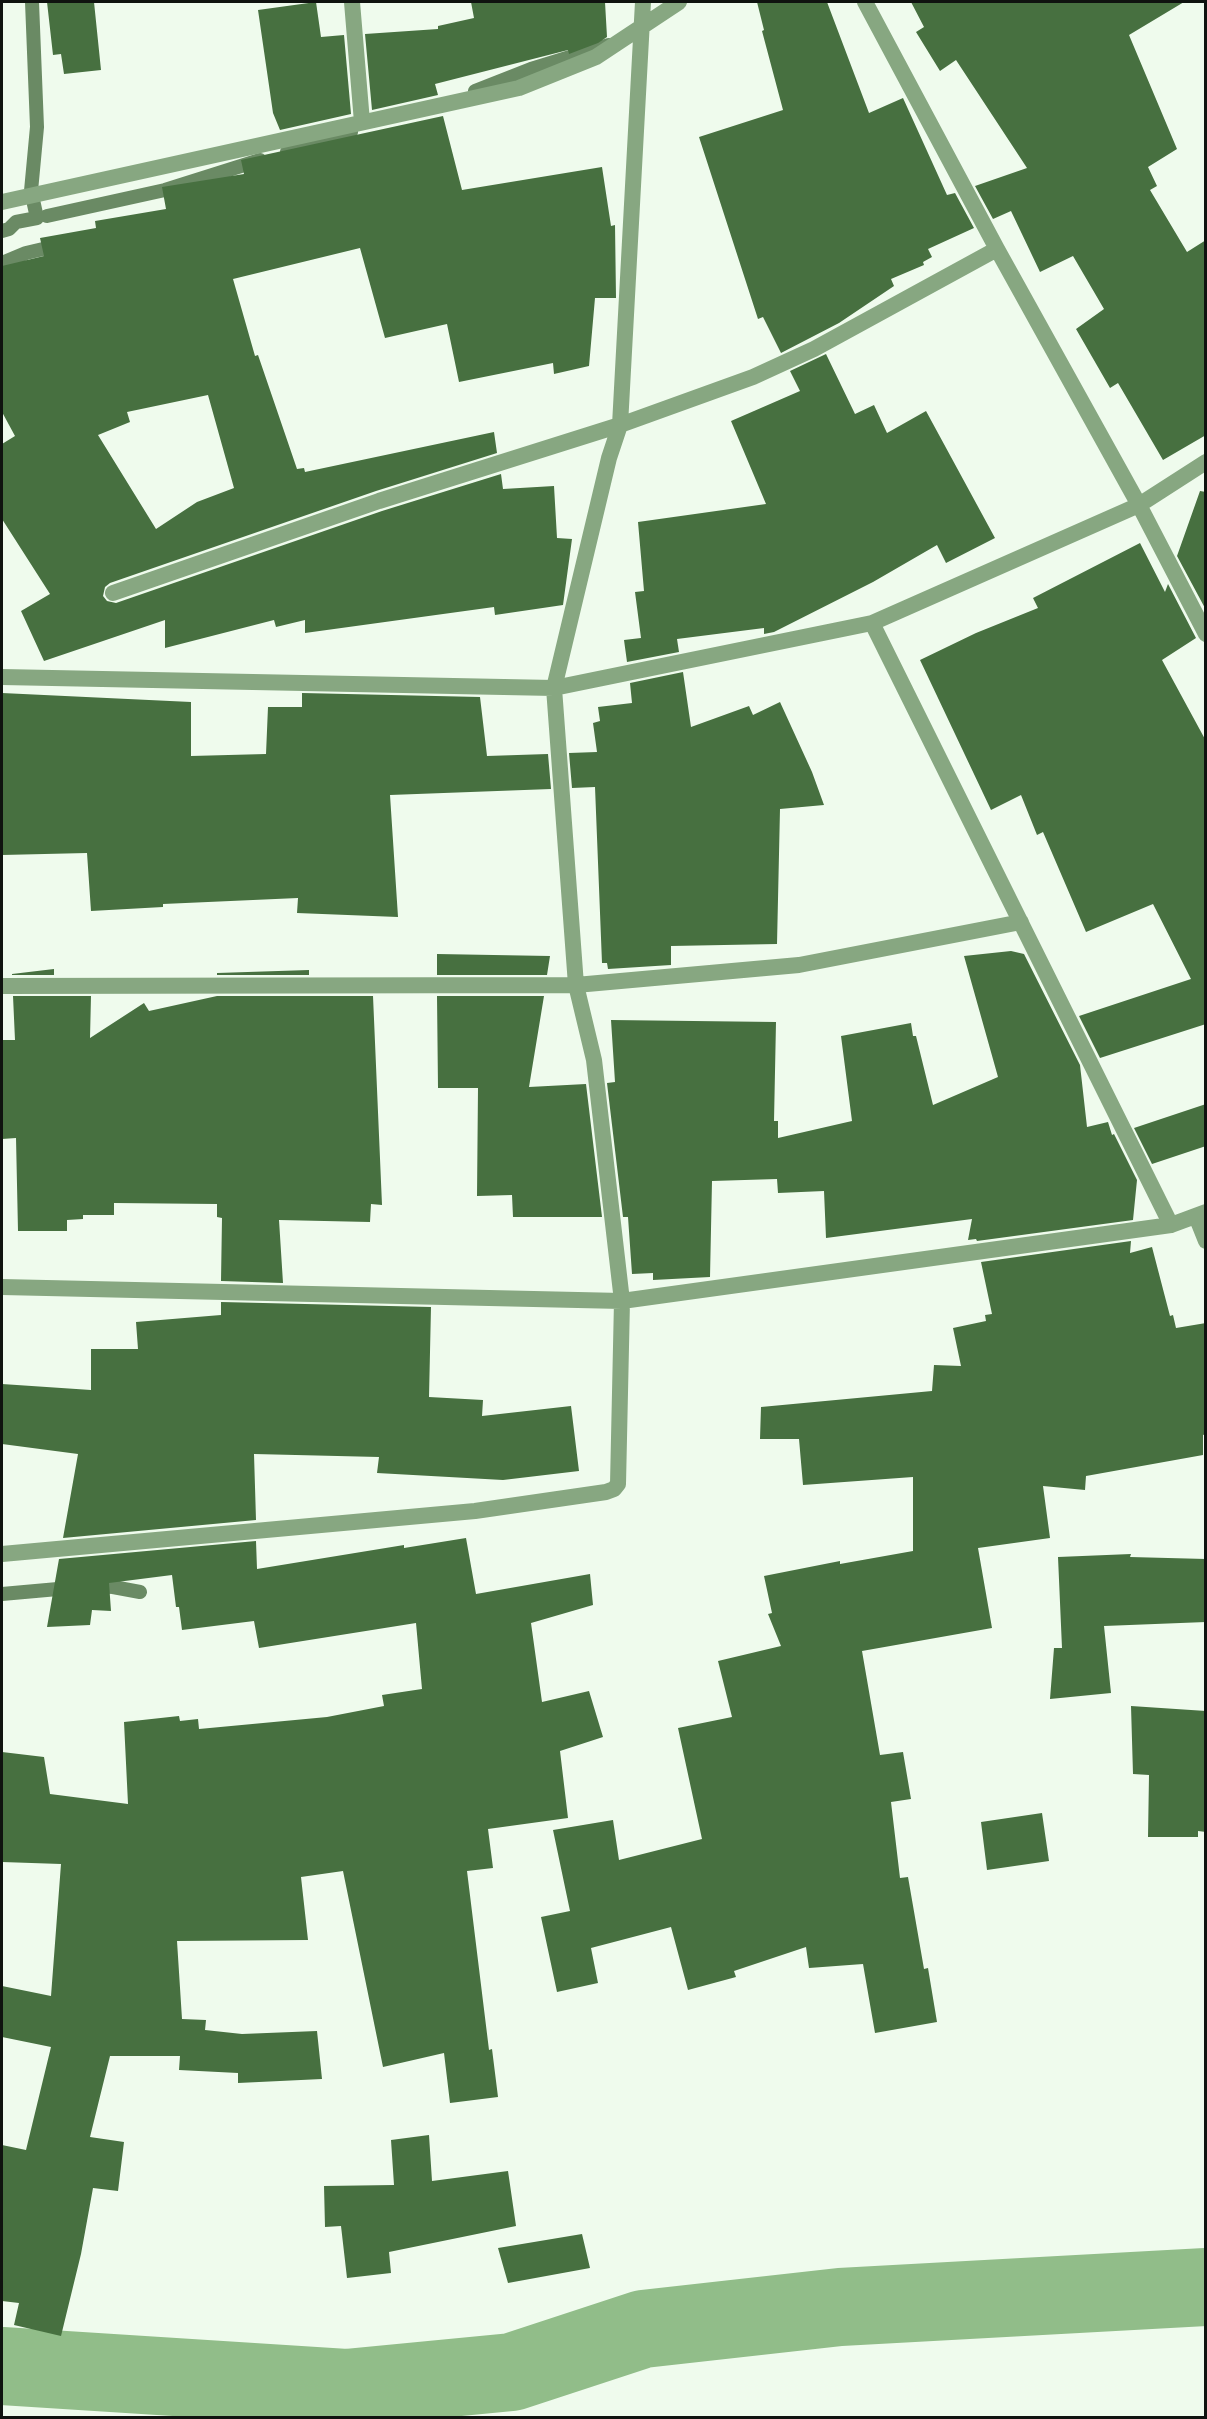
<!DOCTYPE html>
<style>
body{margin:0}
#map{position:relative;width:1207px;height:2419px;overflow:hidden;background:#effbed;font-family:"IBM Plex Sans",sans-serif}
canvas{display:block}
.frame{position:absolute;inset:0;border:3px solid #0f130f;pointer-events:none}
</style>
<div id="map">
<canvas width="1207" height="2419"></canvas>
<div class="frame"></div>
</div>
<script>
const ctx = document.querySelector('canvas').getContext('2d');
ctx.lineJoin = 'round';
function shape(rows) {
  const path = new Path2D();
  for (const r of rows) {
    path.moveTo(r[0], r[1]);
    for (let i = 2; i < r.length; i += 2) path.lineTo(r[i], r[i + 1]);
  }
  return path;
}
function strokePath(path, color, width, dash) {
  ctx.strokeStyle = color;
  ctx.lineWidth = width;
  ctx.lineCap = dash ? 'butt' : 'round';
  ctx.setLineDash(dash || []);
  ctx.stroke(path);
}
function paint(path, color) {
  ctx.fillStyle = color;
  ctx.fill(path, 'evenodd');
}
strokePath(shape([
 [475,91,531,69,609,45],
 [314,144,351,132],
 [287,152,314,143],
 [47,216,165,190,260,160],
 [2,231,9,229,16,222,37,218,31,191,37,127,32,2],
 [2,263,26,253,60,245],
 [92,1586,113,1587,140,1592],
 [2,1594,69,1588]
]), '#6a8a64', 14);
strokePath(shape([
 [2,2366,346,2388,512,2372,643,2329,840,2307,1206,2287]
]), '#91bd89', 78);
paint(shape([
 [47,2,94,2,101,70,64,74,61,54,53,55],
 [316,2,321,37,344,35,351,114,280,130,273,113,258,10],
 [471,2,605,2,607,37,598,43,569,54,568,50,435,84,438,95,372,110,365,34,438,29,438,26,474,18],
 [757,2,827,2,869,113,903,98,947,195,955,193,974,228,928,249,932,257,923,262,924,265,891,279,894,286,839,323,781,353,763,317,758,319,699,137,783,110,762,31,764,30],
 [911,2,1184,2,1129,35,1177,149,1148,167,1157,186,1150,190,1187,252,1206,240,1206,435,1163,460,1118,383,1110,388,1076,329,1104,309,1073,256,1040,272,1011,211,993,219,975,186,1027,168,956,60,940,71,916,32,924,27],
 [443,116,462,190,602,167,611,226,615,225,616,298,595,298,589,366,554,374,553,363,459,382,447,324,385,338,360,248,233,279,255,356,258,355,297,469,304,468,305,472,494,432,497,453,376,491,110,583,105,587,103,596,107,601,116,603,382,511,501,474,503,489,554,486,557,538,572,539,563,605,495,615,494,607,305,633,305,620,276,627,274,620,165,648,165,620,44,661,21,611,50,594,2,519,2,444,15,436,2,412,2,266,44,256,40,238,96,228,95,221,166,209,162,187,244,174,241,160],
 [208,395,234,488,197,502,156,529,98,435,130,422,127,412],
 [826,354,855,414,874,405,887,433,926,411,995,538,946,563,937,545,873,582,774,632,764,634,764,628,677,639,679,652,627,662,624,640,641,638,635,592,644,591,638,522,766,504,731,421,800,391,790,371],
 [1200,491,1206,492,1206,610,1177,556],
 [1140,543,1165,592,1168,584,1196,638,1162,660,1206,741,1206,1024,1100,1058,1079,1016,1191,979,1153,904,1086,932,1043,832,1037,835,1021,795,991,810,920,660,976,633,1038,608,1033,598],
 [683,672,691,727,749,706,753,715,780,702,812,772,824,805,780,809,777,944,671,946,671,965,608,969,607,963,602,963,595,787,572,788,569,753,597,752,593,723,600,721,598,707,632,703,630,683],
 [2,693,191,702,191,756,266,754,268,707,302,707,302,693,480,697,487,756,548,754,551,789,390,795,398,917,297,913,298,898,163,904,163,907,91,911,87,853,2,855],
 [1011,951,1024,954,1080,1065,1087,1127,1108,1122,1112,1135,1114,1134,1137,1180,1133,1220,977,1241,976,1239,968,1240,972,1219,826,1238,824,1191,778,1193,777,1179,712,1181,710,1277,653,1280,653,1273,632,1274,628,1217,623,1217,607,1083,615,1082,611,1020,776,1022,774,1121,778,1121,778,1138,852,1121,841,1036,911,1023,913,1036,916,1036,933,1105,998,1077,964,956],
 [437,954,550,956,547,975,437,975],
 [54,969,54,975,12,975,12,974],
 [309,970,309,975,217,975,217,973],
 [13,996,91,996,90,1038,144,1003,149,1011,217,996,373,996,382,1205,371,1204,370,1222,279,1220,283,1283,221,1281,222,1218,217,1217,217,1204,114,1203,114,1215,83,1215,83,1219,67,1220,67,1231,18,1231,16,1138,2,1139,2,1040,15,1040],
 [437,996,544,996,529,1087,586,1084,602,1217,513,1217,512,1195,477,1196,478,1088,438,1088],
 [1206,1104,1206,1146,1152,1164,1134,1128],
 [1131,1241,1130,1253,1152,1247,1170,1316,1173,1315,1176,1328,1206,1323,1206,1434,1203,1435,1203,1455,1086,1476,1085,1490,1043,1486,1050,1538,978,1548,992,1628,862,1651,880,1755,903,1752,911,1799,891,1802,900,1878,908,1877,924,1969,928,1968,937,2022,875,2033,863,1964,809,1968,806,1947,734,1971,736,1977,688,1990,671,1927,591,1948,598,1983,557,1992,541,1917,570,1911,553,1830,613,1820,619,1860,702,1839,678,1728,732,1717,718,1661,781,1646,768,1614,772,1613,764,1576,840,1561,840,1564,913,1551,913,1477,803,1485,799,1439,760,1439,761,1407,932,1391,934,1365,961,1366,953,1328,986,1321,985,1315,992,1314,981,1262],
 [221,1302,431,1307,429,1397,483,1400,482,1416,571,1406,579,1471,503,1480,377,1473,379,1457,254,1454,256,1520,63,1538,78,1454,2,1444,2,1384,91,1390,91,1349,138,1349,136,1322,221,1315],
 [466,1538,476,1594,590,1574,593,1605,531,1623,542,1702,589,1691,603,1737,560,1751,568,1818,488,1829,493,1868,467,1871,489,2050,492,2049,498,2097,450,2103,444,2053,383,2067,343,1871,301,1877,308,1940,177,1941,182,2019,206,2020,205,2030,242,2034,317,2031,322,2079,238,2083,238,2073,179,2070,180,2056,110,2056,90,2137,124,2142,118,2191,93,2188,81,2254,61,2336,14,2325,19,2303,2,2301,2,2145,26,2150,51,2047,2,2037,2,1986,51,1996,61,1864,2,1862,2,1752,44,1757,50,1794,128,1804,124,1722,179,1716,180,1721,198,1719,199,1729,327,1717,384,1706,382,1695,422,1689,416,1623,259,1648,254,1621,182,1630,179,1607,176,1607,172,1575,109,1583,111,1611,92,1610,90,1625,47,1627,59,1559,256,1541,257,1569,404,1545,404,1548],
 [1131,1554,1130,1557,1206,1559,1206,1622,1104,1626,1111,1693,1050,1699,1054,1648,1062,1648,1058,1557],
 [1131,1706,1206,1711,1206,1832,1198,1831,1198,1837,1148,1837,1149,1775,1133,1774],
 [1042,1813,1049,1861,987,1870,981,1822],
 [429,2135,432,2181,508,2171,516,2226,389,2252,391,2273,347,2278,341,2226,325,2227,324,2186,394,2185,391,2140],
 [582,2234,590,2268,508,2283,498,2248]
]), '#477040');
strokePath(shape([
 [352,2,362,122],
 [865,2,997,249,1139,505,1206,634],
 [2,202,519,88,596,57,679,2],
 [113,593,379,501,620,425,753,377,814,349,997,249],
 [872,623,1171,1225],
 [2,677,554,688,872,623,1139,505,1206,462],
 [2,986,576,985,799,965,1021,922],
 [1196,1216,1206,1241],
 [2,1287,622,1301,1171,1225,1206,1212],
 [2,1554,475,1511,606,1492,614,1489,618,1484,622,1301,594,1060,576,985,554,688,609,458,620,425,643,2]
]), '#87a781', 16);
</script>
